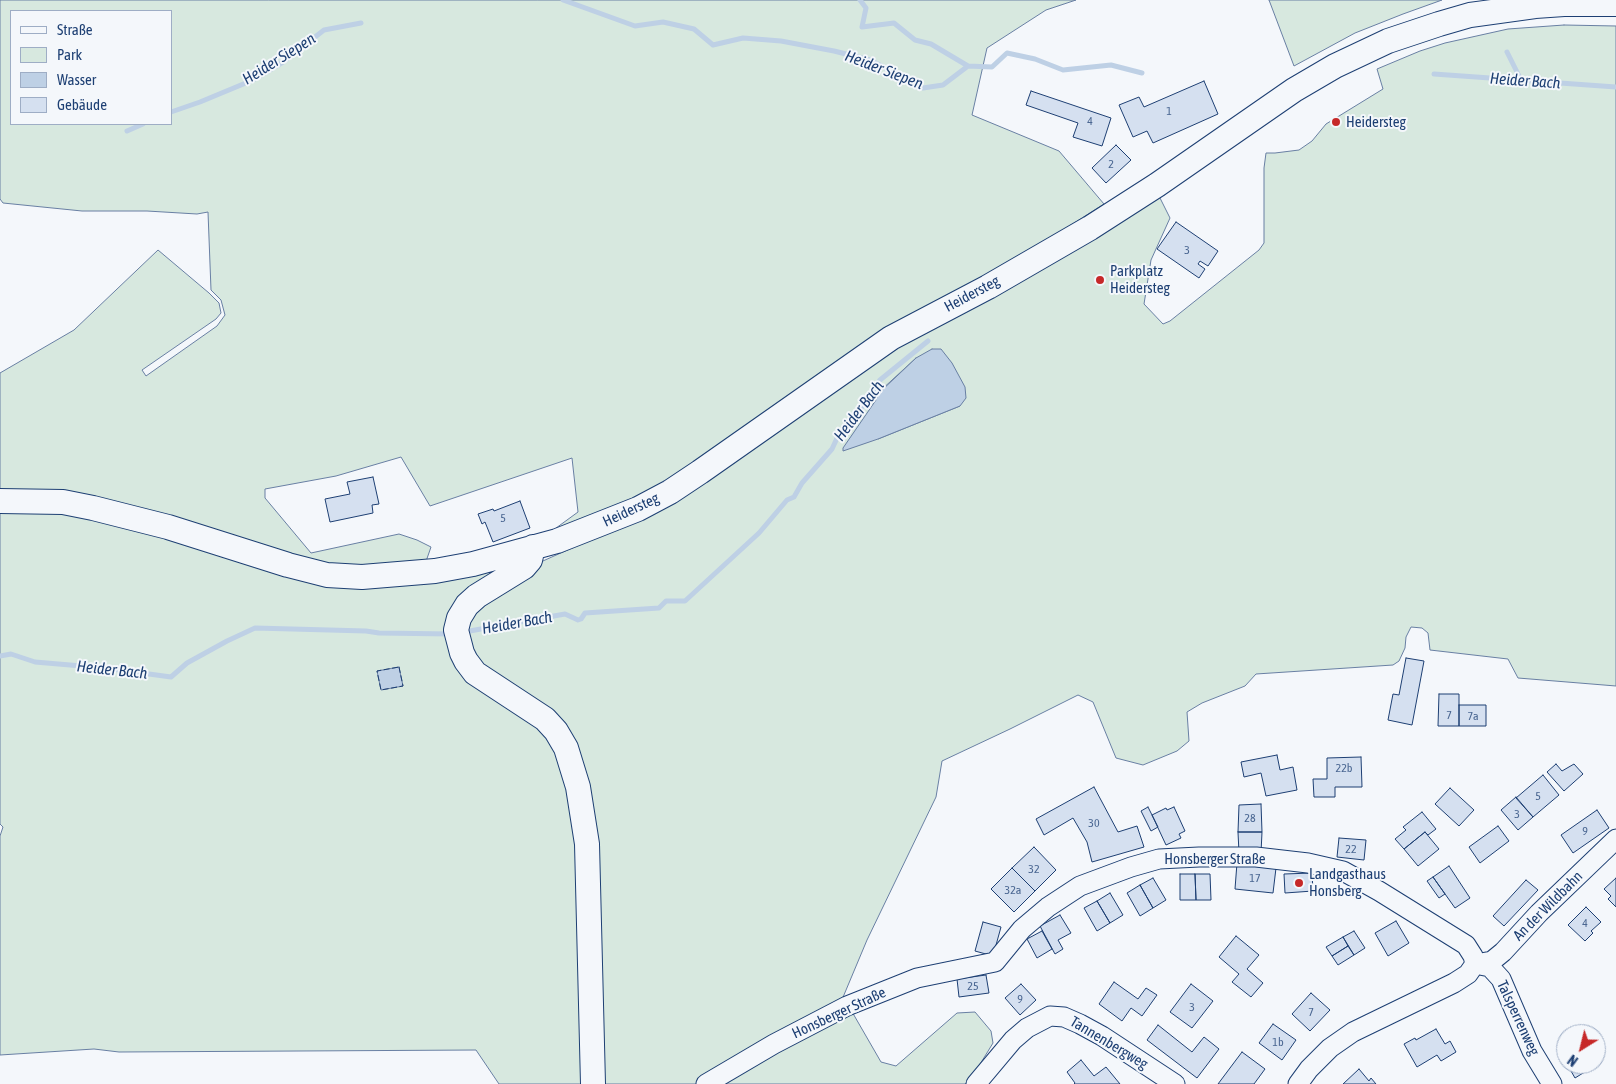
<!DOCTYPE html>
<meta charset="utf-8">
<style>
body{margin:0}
#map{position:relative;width:1616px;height:1084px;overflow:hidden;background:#f4f7fb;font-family:"Asap Condensed",sans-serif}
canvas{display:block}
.legend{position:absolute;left:10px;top:10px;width:162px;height:115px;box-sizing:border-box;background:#f4f7fb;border:1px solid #9eadc5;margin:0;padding:6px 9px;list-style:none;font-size:15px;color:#1d3f73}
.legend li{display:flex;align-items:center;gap:10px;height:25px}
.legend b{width:25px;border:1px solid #9eadc5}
.north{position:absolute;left:1556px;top:1024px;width:50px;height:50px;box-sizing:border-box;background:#f4f7fb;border:1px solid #9eadc5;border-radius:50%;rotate:216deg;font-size:14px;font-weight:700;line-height:20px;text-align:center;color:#1d3f73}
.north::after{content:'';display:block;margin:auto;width:18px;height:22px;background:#c62828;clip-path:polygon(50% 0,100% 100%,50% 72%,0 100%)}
</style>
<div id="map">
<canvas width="1616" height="1084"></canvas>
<ul class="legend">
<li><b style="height:6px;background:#f4f7fb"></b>Straße</li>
<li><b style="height:14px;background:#d7e8df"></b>Park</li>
<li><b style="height:14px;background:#bed0e5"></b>Wasser</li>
<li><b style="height:14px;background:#d5e0f0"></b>Gebäude</li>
</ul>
<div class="north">N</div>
</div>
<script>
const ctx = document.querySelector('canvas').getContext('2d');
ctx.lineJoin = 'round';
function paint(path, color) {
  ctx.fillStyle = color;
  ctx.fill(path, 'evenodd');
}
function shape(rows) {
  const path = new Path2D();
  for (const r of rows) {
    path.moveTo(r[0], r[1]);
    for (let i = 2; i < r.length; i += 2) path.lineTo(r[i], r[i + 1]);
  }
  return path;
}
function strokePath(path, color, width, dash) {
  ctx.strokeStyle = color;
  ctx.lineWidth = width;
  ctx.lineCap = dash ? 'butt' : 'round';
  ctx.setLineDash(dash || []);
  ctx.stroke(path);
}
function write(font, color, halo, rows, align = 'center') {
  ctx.font = font + ' "Asap Condensed",sans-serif';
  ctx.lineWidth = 4;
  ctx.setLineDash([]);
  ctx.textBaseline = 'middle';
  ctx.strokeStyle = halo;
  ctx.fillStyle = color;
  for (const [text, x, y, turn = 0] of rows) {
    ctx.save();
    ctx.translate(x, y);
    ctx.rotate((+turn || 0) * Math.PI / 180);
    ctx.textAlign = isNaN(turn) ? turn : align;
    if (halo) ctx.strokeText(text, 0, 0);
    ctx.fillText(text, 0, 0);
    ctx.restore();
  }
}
const green = shape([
 [0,0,1076,0,1046,10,987,48,972,115,1059,151,1104,204,1027,253,899,324,765,420,697,466,665,485,634,502,541,539,578,512,572,458,430,506,401,457,336,476,265,489,265,498,311,553,399,534,417,540,431,547,423,570,394,574,363,575,327,574,311,570,186,532,310,571,327,575,362,577,435,571,473,564,533,547,530,560,524,567,477,596,467,605,459,618,456,630,462,653,466,661,475,673,545,719,556,731,566,748,578,787,587,844,589,882,589,959,585,1002,583,1084,499,1084,476,1050,119,1052,94,1049,0,1055,0,836,3,827,0,824,0,501,63,502,132,517,64,501,0,500,0,373,74,330,158,250,209,293,219,303,221,313,216,319,142,370,146,376,217,326,225,315,221,300,211,290,208,212,197,214,147,211,82,211,3,203,0,199,0,0],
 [11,11,171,11,171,124,11,124,11,11],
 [1269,0,1442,0,1403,14,1355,33,1294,66,1269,0],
 [1564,25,1616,26,1616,686,1518,678,1508,659,1430,650,1428,633,1422,628,1411,627,1406,637,1405,648,1399,661,1393,665,1256,674,1245,686,1202,703,1187,712,1189,741,1177,751,1143,765,1116,758,1093,702,1078,695,1010,729,942,761,936,797,867,940,841,1002,698,1084,597,1084,574,759,475,667,464,618,534,565,643,516,907,335,1158,194,1170,218,1151,260,1144,304,1163,324,1170,321,1259,250,1264,243,1264,168,1266,153,1275,153,1299,150,1312,141,1326,124,1383,89,1377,69,1420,51,1445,43,1508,29,1564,25],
 [916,358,960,406,878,439,876,400,879,392,916,358],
 [851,1010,881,1062,896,1066,957,1013,975,1012,991,1031,993,1043,974,1074,965,1084,709,1084,851,1010]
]);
paint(green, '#d7e8df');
strokePath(green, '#687fa3', 1);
const water = shape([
 [932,349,941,349,952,363,965,387,966,398,960,406,878,439,843,451,843,448,876,400,879,393,916,358,932,349],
 [399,667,403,686,381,690,377,671,399,667]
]);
paint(water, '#bed0e5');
strokePath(water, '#687fa3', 1);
strokePath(shape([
 [563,0,635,26,663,22,694,29,713,45,743,38,781,41,834,51,870,60,923,88,943,85,968,66,992,67,1007,53,1035,59,1063,70,1111,65,1142,73],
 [860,0,866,8,862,27,894,23,915,40,931,44,968,66],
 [1507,52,1521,80],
 [1434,74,1616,87],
 [171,112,200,102,253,80,283,62,324,30,361,23],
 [127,131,143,124],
 [464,632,565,614,578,620,581,619,585,613,659,608,666,601,685,601,759,533,787,500,794,497,802,483,832,449,838,436,857,414,880,380,928,341],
 [0,656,11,654,35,662,105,668,171,677,187,663,227,641,255,628,366,631,379,633,451,634]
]), '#bed0e5', 5);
const building = shape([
 [1204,81,1218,114,1153,143,1147,131,1133,137,1119,105,1139,97,1144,107,1204,81],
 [1031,91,1111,118,1102,146,1073,137,1078,123,1026,105,1031,91],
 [1116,145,1131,160,1106,183,1092,168,1116,145],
 [1176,222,1218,251,1208,266,1200,261,1198,264,1205,269,1199,278,1157,249,1176,222],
 [373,477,379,504,372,505,373,513,330,522,325,499,350,494,347,482,373,477],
 [520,501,530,528,493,542,485,522,482,524,478,514,493,509,494,511,520,501],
 [1406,658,1424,661,1412,725,1388,720,1393,694,1399,695,1406,658],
 [1439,694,1459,694,1459,726,1438,726,1439,694],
 [1459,705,1486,705,1486,726,1459,726,1459,705],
 [1277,755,1280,770,1293,767,1297,790,1266,796,1261,773,1244,777,1241,762,1277,755],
 [1361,757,1362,787,1335,787,1335,797,1314,797,1313,779,1327,779,1327,758,1361,757],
 [1556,764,1562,771,1574,764,1583,774,1564,791,1547,772,1556,764],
 [1543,775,1559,795,1533,817,1516,798,1543,775],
 [1094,787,1118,832,1137,826,1144,847,1092,862,1087,842,1073,818,1044,835,1036,819,1094,787],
 [1450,788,1474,810,1459,826,1435,804,1450,788],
 [1516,797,1533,817,1518,830,1501,810,1516,797],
 [1261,804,1262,832,1238,832,1239,805,1261,804],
 [1148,807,1158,827,1151,831,1141,811,1148,807],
 [1174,807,1185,831,1179,834,1181,838,1166,845,1152,815,1166,808,1167,810,1174,807],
 [1597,810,1609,828,1573,853,1561,835,1597,810],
 [1422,812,1436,829,1428,835,1425,832,1404,849,1395,839,1406,830,1403,827,1422,812],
 [1498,826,1509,841,1480,863,1469,847,1498,826],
 [1238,832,1262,832,1261,853,1239,853,1238,832],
 [1425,832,1439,849,1418,866,1404,849,1425,832],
 [1339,838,1366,840,1364,860,1337,857,1339,838],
 [1034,847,1056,870,1035,891,1012,868,1034,847],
 [1237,863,1276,868,1273,893,1235,889,1237,863],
 [1449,866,1470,898,1455,908,1433,877,1449,866],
 [1012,868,1035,891,1014,912,991,889,1012,868],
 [1312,873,1313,891,1285,893,1284,874,1312,873],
 [1180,874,1195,874,1196,900,1180,900,1180,874],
 [1195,874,1210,874,1211,900,1196,900,1195,874],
 [1433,877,1445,894,1439,898,1427,881,1433,877],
 [1153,878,1166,900,1153,908,1140,885,1153,878],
 [1616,878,1616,907,1608,899,1611,896,1604,889,1616,878],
 [1526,880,1538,890,1504,926,1493,916,1526,880],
 [1140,885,1153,908,1140,916,1127,893,1140,885],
 [1110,893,1123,915,1110,923,1097,901,1110,893],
 [1097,901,1110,923,1097,931,1084,908,1097,901],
 [1586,907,1601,922,1591,931,1593,933,1585,941,1568,925,1586,907],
 [1060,915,1071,933,1058,940,1063,949,1055,954,1040,926,1060,915],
 [1396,921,1409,943,1388,956,1375,933,1396,921],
 [983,922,1001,927,993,956,975,951,983,922],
 [1042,931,1052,949,1037,958,1027,939,1042,931],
 [1354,931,1365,948,1354,955,1343,937,1354,931],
 [1236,936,1259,955,1247,969,1263,983,1251,997,1232,982,1239,974,1219,957,1236,936],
 [1343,937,1348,946,1332,956,1326,947,1343,937],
 [1348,946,1354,955,1338,965,1332,956,1348,946],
 [986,975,989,993,959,997,957,979,986,975],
 [1114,982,1138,999,1146,988,1157,995,1142,1016,1131,1008,1122,1021,1099,1004,1114,982],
 [1021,984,1036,1000,1020,1015,1005,998,1021,984],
 [1191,984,1213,1001,1192,1028,1170,1012,1191,984],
 [1311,993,1330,1010,1310,1031,1292,1014,1311,993],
 [1273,1024,1296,1040,1282,1060,1259,1043,1273,1024],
 [1158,1025,1192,1052,1204,1037,1219,1049,1197,1078,1147,1040,1158,1025],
 [1436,1029,1445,1044,1450,1041,1456,1052,1441,1061,1437,1055,1417,1067,1404,1044,1415,1038,1416,1040,1436,1029],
 [1242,1052,1265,1069,1254,1084,1218,1084,1242,1052],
 [1081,1060,1094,1076,1106,1067,1120,1084,1074,1084,1075,1083,1067,1072,1081,1060],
 [1567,1064,1584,1064,1588,1070,1575,1078,1567,1064],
 [1359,1069,1369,1081,1371,1078,1376,1084,1343,1084,1359,1069]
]);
paint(building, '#d5e0f0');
strokePath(building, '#1d3f73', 1);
const minor = shape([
 [1475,964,1492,961,1503,952,1539,913,1616,839],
 [1475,964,1490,967,1501,979,1532,1051,1552,1084],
 [706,1084,774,1044,847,1006,917,978,995,962,1022,929,1048,907,1080,886,1131,867,1159,859,1199,857,1256,857,1308,863,1343,871,1379,891,1466,945,1473,956,1475,964,1468,974,1454,983,1353,1032,1330,1048,1309,1069,1298,1084],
 [976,1084,1013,1040,1027,1028,1050,1016,1064,1017,1080,1024,1102,1036,1175,1084]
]);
const major = shape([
 [0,501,63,502,93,508,168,527,288,565,327,575,362,577,435,571,473,564,557,541,638,509,670,492,700,472,891,338,988,287,1090,228,1157,185,1294,90,1335,66,1388,41,1439,24,1470,15,1535,6,1564,4,1616,4],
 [533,547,530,560,524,567,477,596,467,605,459,618,456,630,462,653,466,661,475,673,545,719,556,731,566,748,578,787,587,844,593,1084]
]);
strokePath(minor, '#1d3f73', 21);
strokePath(major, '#1d3f73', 26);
strokePath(minor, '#f4f7fb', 19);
strokePath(major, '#f4f7fb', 24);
strokePath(shape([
 [399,667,403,686,381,690,377,671,399,667]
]), '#1d3f73', 1, [6, 2.5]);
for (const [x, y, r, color] of [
 [1336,122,5,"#c62828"],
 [1100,280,5,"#c62828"],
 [1299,883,5,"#c62828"]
]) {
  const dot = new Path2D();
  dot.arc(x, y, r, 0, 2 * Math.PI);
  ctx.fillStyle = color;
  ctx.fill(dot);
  strokePath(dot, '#f4f7fb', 2);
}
write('12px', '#4b6792', null, [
 ["1",1169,111],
 ["4",1090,121],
 ["2",1111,164],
 ["3",1187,250],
 ["5",503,518],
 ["7",1449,715],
 ["7a",1473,716],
 ["22b",1344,768],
 ["5",1538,796],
 ["3",1517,814],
 ["28",1250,818],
 ["30",1094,823],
 ["9",1585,831],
 ["22",1351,849],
 ["32",1034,869],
 ["17",1255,878],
 ["32a",1013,890],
 ["4",1585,923],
 ["25",973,986],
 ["9",1020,999],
 ["3",1192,1007],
 ["7",1311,1012],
 ["1b",1278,1042]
]);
write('15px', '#1d3f73', '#f4f7fb', [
 ["Heidersteg",1346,122],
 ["Parkplatz",1110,271],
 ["Heidersteg",1110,288],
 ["Landgasthaus",1309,874],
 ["Honsberg",1309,891]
], 'left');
write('15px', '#1d3f73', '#f4f7fb', [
 ["Heidersteg",972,294,-28],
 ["Heidersteg",631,510,-25],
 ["Honsberger Straße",1215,859],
 ["An der Wildbahn",1548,906,-45],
 ["Honsberger Straße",839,1013,-25],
 ["Talsperrenweg",1518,1018,65],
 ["Tannenbergweg",1109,1043,31]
]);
write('italic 16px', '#1d3f73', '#f4f7fb', [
 ["Heider Siepen",279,59,-32],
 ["Heider Siepen",884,70,21],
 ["Heider Bach",1525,81,4],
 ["Heider Bach",859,411,-53],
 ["Heider Bach",517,623,-10],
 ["Heider Bach",112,670,6]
]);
</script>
